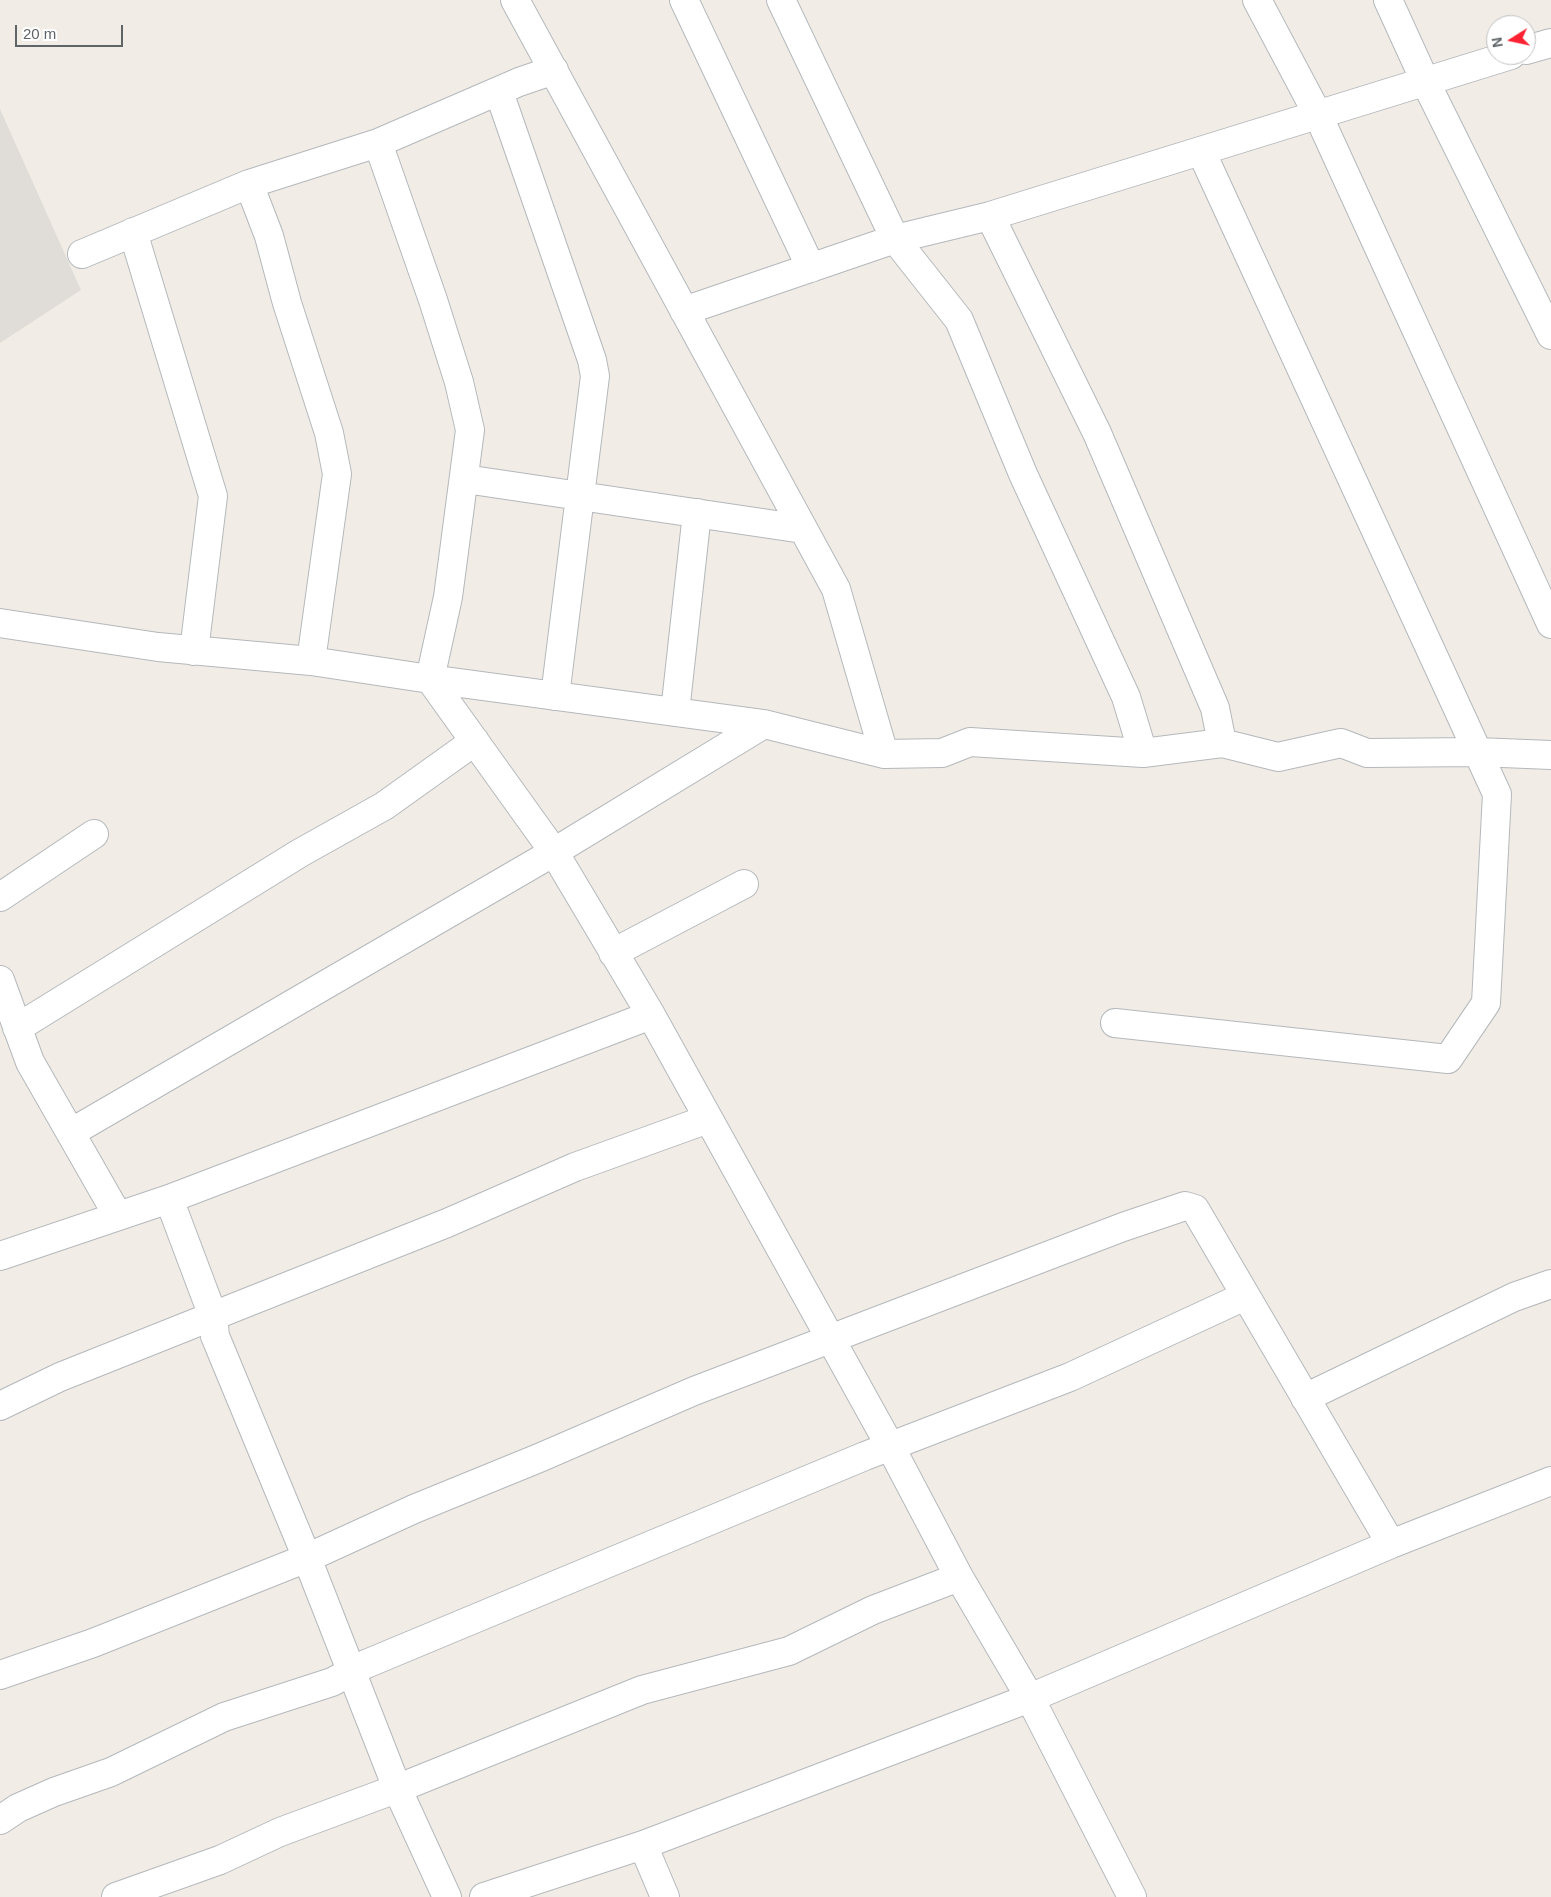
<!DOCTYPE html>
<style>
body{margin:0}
#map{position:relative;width:1551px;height:1897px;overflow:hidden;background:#f1ede6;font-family:Arial,sans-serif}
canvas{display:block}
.north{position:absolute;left:1486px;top:15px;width:50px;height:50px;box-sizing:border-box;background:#fff;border:1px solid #bfc1c3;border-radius:50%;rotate:260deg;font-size:14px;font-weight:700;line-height:20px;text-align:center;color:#5e6468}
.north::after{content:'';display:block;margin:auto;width:18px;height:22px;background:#fc2232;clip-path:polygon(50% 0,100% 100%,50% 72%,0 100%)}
.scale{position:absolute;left:15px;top:25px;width:108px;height:22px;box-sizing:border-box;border:2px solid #5e6468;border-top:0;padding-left:6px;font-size:15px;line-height:18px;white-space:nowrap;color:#5e6468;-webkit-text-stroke:4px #fff;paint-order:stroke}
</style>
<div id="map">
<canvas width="1551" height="1897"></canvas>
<div class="north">N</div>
<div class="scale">20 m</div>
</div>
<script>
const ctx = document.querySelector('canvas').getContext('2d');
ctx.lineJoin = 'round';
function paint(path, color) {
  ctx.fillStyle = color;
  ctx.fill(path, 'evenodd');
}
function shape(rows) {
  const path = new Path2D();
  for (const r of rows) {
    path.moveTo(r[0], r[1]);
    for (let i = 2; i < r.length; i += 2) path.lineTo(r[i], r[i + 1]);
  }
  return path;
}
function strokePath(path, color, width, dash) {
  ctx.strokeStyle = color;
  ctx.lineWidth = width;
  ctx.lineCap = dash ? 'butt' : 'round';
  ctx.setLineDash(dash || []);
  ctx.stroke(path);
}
paint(shape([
 [0,109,81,290,0,343]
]), '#e0ddd9');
const street = shape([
 [515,0,836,589,884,754,764,724,430,679,554,852,651,1015,890,1446,959,1577,1030,1698,1132,1897],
 [684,0,811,268],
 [781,0,895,239,959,320,1023,474,1126,697,1143,753],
 [1257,0,1318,115,1551,624],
 [1388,0,1425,81,1551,335],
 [1526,50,1551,43],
 [499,92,592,360,595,376,555,696],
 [378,143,519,82,554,70],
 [990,216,1097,433,1215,708,1222,743],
 [133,232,213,496,194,651],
 [82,254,249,184],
 [684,311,895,239,990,216,1511,55],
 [465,479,803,529],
 [0,623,158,647,311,661,430,679,448,597,470,430,459,382,433,300,378,143,249,184,269,236,287,303,329,433,337,474,311,661],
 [675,712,697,513],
 [884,754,942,753,970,742,1143,753,1222,743,1278,757,1341,743,1367,753,1478,752,1551,755],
 [0,897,94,834],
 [613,953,744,884],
 [0,980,30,1062,118,1216],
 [1115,1023,1448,1059,1486,1003,1497,794,1201,151],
 [17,1028,300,853,384,806,475,741],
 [72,1132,554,852,764,724],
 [0,1256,169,1199,651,1015],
 [1305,1398,1514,1297,1551,1284],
 [0,1406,60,1377,213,1316,169,1199],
 [0,1675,93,1643,307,1558,414,1509,539,1458,694,1391,1123,1227,1185,1206,1195,1209,1391,1544],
 [0,1820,18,1808,54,1792,111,1772,224,1717,332,1682,366,1664,865,1456,1070,1377,1245,1296],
 [643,1845,665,1897],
 [116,1897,220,1860,280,1832,404,1786,642,1690,789,1651,873,1610,959,1577],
 [447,1897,397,1788,307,1558,215,1336,213,1316,447,1223,575,1167,708,1119],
 [484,1897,643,1845,1030,1698,1391,1544,1551,1481]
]);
strokePath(street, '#b4b8bc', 30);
strokePath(street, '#fff', 28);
</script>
